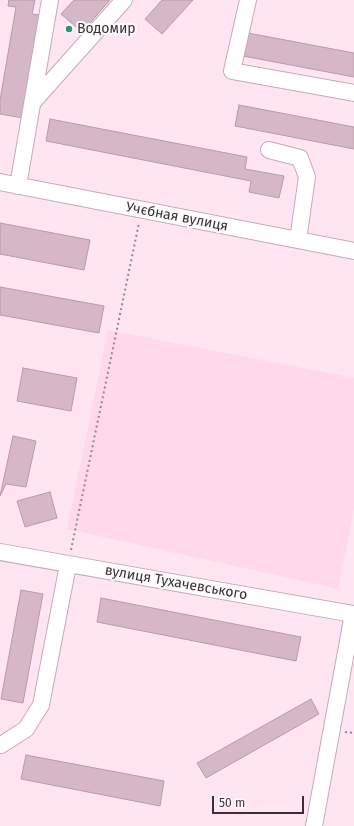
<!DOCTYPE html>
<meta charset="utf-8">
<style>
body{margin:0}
#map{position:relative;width:354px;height:826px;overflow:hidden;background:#ffe5f2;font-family:"Fira Sans",sans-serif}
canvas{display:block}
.scale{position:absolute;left:212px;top:796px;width:92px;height:18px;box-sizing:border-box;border:2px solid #3b2f35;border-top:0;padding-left:5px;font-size:12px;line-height:14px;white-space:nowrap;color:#3b2f35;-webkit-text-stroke:3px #fbfbfb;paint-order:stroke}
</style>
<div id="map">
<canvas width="354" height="826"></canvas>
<div class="scale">50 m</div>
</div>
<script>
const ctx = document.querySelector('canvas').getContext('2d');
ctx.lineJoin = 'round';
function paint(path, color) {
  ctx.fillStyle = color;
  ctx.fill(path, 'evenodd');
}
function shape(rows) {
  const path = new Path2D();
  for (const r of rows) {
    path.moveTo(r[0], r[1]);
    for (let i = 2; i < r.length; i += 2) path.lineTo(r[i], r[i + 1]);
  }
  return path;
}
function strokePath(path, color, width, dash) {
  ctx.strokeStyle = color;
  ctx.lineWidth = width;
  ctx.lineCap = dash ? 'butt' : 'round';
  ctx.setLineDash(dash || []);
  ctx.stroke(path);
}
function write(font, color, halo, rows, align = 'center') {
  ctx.font = font + ' "Fira Sans",sans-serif';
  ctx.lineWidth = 4;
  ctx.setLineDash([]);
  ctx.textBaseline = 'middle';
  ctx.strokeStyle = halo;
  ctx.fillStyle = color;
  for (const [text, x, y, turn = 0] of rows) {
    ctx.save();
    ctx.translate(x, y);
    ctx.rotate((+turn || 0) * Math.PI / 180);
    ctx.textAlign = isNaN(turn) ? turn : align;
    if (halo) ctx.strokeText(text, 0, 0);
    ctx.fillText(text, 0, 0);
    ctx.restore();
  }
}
paint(shape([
 [108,330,354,378,354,508,338,589,67,529]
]), '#ffd8ec');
const building = shape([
 [9,0,35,0,32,14,41,15,23,118,0,114,0,100,16,7,8,6,9,0],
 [74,0,110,0,82,32,61,14,74,0],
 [162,0,193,0,162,34,145,19,162,0],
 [248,33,354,53,354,77,243,56,248,33],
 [239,105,354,127,354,149,235,126,239,105],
 [50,119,247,157,245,169,284,176,279,198,249,192,251,181,46,141,50,119],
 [0,223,90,240,84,270,0,254,0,223],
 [0,287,104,306,99,333,0,315,0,287],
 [23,368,77,378,71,411,17,401,23,368],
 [13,436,36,441,26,487,6,484,0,496,13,436],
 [50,492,57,518,25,527,17,501,50,492],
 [21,590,43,594,23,703,1,699,21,590],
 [101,598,301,637,296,661,97,622,101,598],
 [311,699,319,714,206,778,197,763,311,699],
 [26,755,164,781,160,806,21,779,26,755]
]);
paint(building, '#d6b7c7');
strokePath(building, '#b89aa9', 1);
const minor = shape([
 [248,0,232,71,354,93],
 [32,103,124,0],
 [269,150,300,158,307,177,298,240],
 [0,182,354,251],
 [18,186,50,0],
 [0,552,353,614,314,826],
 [1,745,26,729,41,705,68,565]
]);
strokePath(minor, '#c7a9b9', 18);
strokePath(shape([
 [71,550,139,223],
 [345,732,354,733]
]), '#98868f', 2, [2, 3]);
strokePath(minor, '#fff', 16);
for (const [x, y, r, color] of [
 [69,29,4,"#2a9473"]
]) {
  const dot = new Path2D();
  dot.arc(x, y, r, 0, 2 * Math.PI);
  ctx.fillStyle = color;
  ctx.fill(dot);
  strokePath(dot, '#fbfbfb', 1.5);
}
write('14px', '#3b2f35', '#fbfbfb', [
 ["Водомир",77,29]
], 'left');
write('14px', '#3b2f35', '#fbfbfb', [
 ["Учєбная вулиця",177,217,11],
 ["вулиця Тухачевського",176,583,10]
]);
</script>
